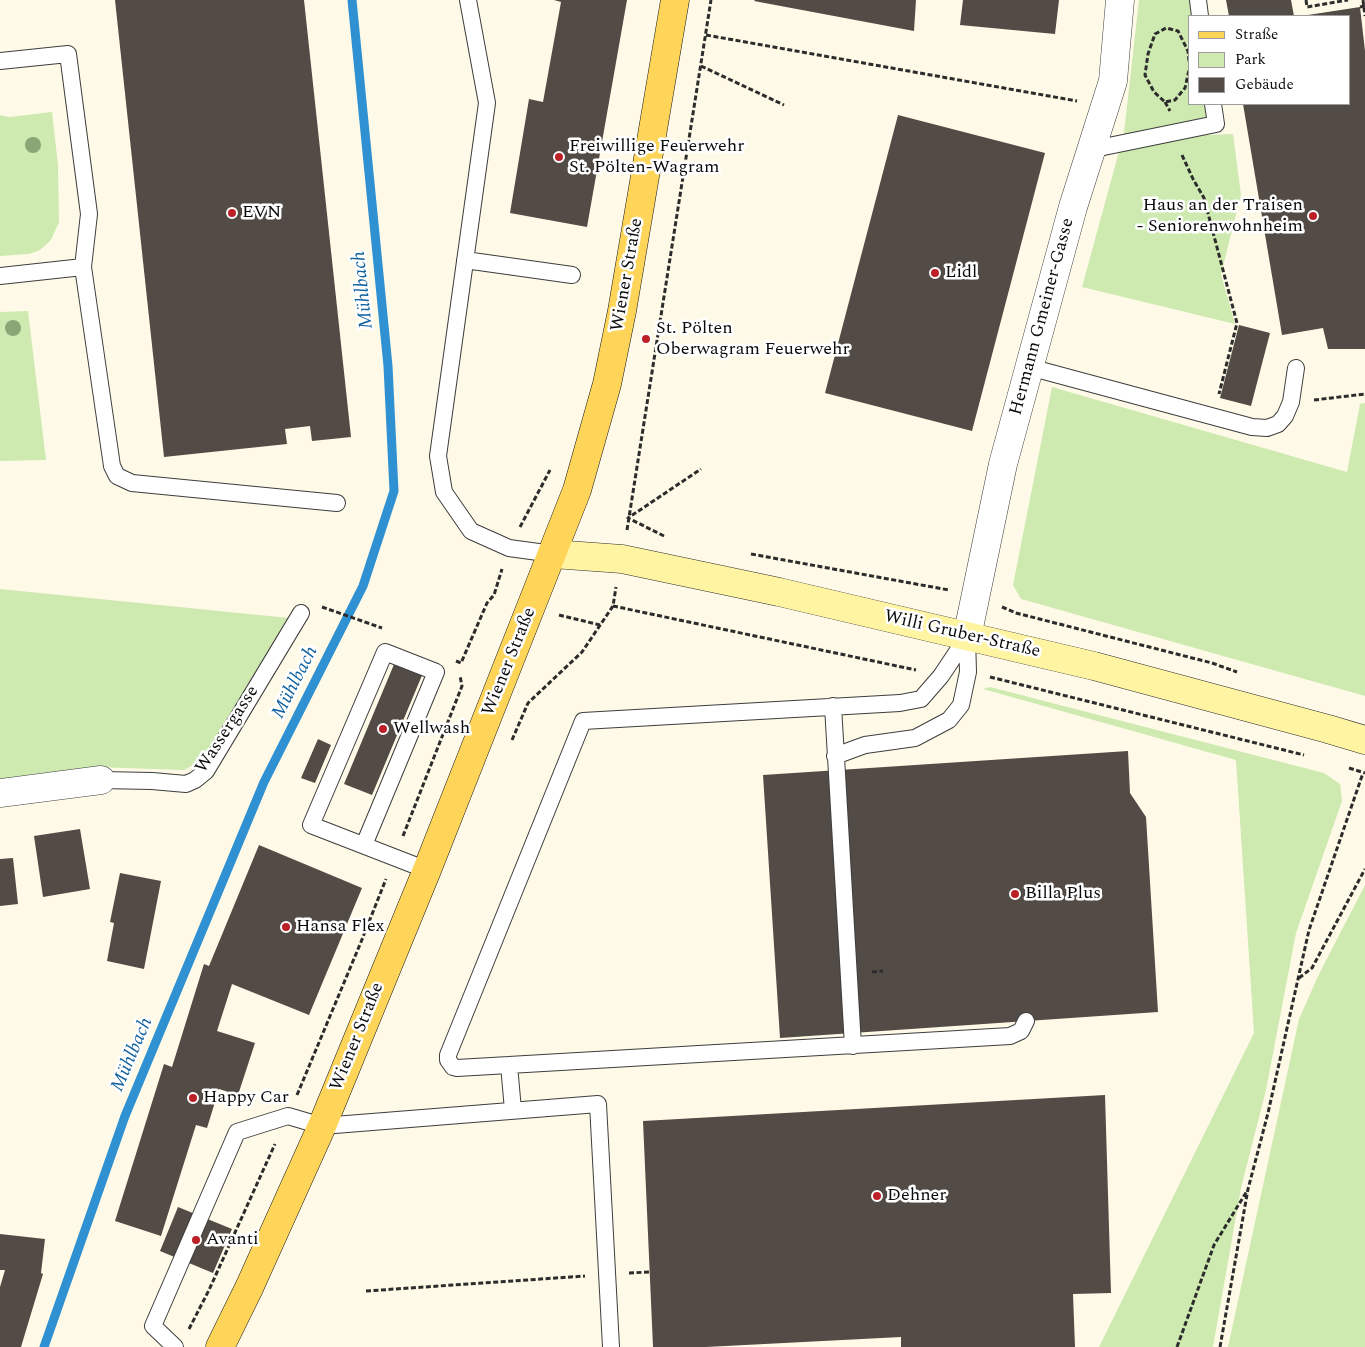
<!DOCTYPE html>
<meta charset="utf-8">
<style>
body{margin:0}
#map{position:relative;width:1365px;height:1347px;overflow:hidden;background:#fffae7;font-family:Spectral,serif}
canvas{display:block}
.legend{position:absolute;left:1188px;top:15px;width:162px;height:90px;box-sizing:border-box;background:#fff;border:1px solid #9d9d9d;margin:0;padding:6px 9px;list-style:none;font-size:15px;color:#0a0a0a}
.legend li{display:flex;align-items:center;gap:10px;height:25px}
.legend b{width:25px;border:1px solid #9d9d9d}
</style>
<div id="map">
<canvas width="1365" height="1347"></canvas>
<ul class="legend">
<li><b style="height:6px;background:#fed559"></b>Straße</li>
<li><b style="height:14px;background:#ceeab1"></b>Park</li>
<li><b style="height:14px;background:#534b46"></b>Gebäude</li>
</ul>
</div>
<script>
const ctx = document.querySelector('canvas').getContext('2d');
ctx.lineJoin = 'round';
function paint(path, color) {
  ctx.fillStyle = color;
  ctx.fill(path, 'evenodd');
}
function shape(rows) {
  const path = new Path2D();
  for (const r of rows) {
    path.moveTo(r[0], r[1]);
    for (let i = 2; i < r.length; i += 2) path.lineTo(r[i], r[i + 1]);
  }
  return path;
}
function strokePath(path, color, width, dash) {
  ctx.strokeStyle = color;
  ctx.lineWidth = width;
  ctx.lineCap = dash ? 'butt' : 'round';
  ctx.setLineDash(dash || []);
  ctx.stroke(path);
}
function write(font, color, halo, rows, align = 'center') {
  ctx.font = font + ' Spectral,serif';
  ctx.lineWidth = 5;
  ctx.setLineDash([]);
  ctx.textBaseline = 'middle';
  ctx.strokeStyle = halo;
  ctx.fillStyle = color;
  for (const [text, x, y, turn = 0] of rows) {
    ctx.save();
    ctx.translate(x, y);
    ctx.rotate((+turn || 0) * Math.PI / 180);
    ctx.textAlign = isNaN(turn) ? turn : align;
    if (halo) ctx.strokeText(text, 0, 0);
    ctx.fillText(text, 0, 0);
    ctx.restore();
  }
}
paint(shape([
 [1139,0,1191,0,1193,16,1189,16,1189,104,1205,104,1209,135,1233,134,1241,195,1221,274,1235,324,1082,287,1124,133],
 [52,112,58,165,59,222,51,240,40,250,29,254,0,256,0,115,9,117],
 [28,311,46,460,0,461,0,312],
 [1052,387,1347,472,1360,404,1365,403,1365,696,1021,599,1013,585],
 [0,589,289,618,200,762,184,770,94,767,0,780],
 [990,687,1324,773,1340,784,1342,801,1296,933,1266,1090,1241,1188,1213,1347,1099,1347,1254,1033,1236,760,983,689],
 [1365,885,1365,1347,1228,1347,1299,1019,1319,974]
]), '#ceeab1');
strokePath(shape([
 [44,1347,125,1116,264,782,363,586,394,491,388,366,352,0]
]), '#2f91d1', 9);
paint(shape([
 [115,0,304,0,351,437,312,441,310,426,285,429,287,444,164,457],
 [554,0,627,0,587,227,510,213,529,99,543,102,561,2],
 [755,0,916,0,914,31,754,1],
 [963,0,1059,0,1055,34,960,25],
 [1226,0,1291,0,1294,16,1229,16],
 [1360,7,1365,51,1365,349,1328,349,1323,328,1282,335,1243,104,1349,104,1349,16,1308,15],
 [898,115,1045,153,972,431,825,393],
 [1239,325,1270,333,1251,406,1220,398],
 [395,662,423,673,372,795,344,784],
 [318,739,331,745,315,783,301,778],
 [1128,751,1130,793,1146,817,1158,1012,780,1038,763,775],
 [80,829,90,889,43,897,34,836],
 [259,845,362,888,309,1015,232,984,217,1031,255,1043,238,1095,219,1089,207,1128,196,1125,161,1236,115,1221,164,1064,172,1067,204,964,209,966],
 [13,858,18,904,0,906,0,859],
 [120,873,161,881,144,969,107,961,114,923,110,922],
 [1105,1095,1111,1293,1073,1294,1075,1347,901,1347,901,1337,706,1347,653,1347,643,1121],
 [178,1207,232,1229,213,1273,160,1251],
 [0,1234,45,1239,41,1273,43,1274,21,1347,0,1347,0,1287,5,1270,0,1270]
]), '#534b46');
const lane = shape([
 [468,0,487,103,438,456,444,492,471,531,509,548,553,554],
 [1198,0,1200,16],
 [0,61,68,54,89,214,83,267],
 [1089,150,1216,124,1213,104],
 [465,260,572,275],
 [0,276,83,267,112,466,117,476,132,483,337,503],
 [1029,367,1252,427,1267,428,1278,424,1285,416,1291,402,1296,368],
 [967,637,941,676,921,699,900,703,583,721,448,1055,448,1060,453,1067,457,1068,1010,1036,1021,1031,1026,1021],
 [833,706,853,1046],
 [835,756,865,745,915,738,949,720,961,705,968,672,967,637],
 [101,780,152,781,186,784,195,780,206,771,301,613],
 [364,845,436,672,385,652,311,825,427,870],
 [509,1065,513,1110],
 [175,1347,153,1326,237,1132,288,1116,322,1126,598,1104,611,1347]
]);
const street = shape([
 [967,637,1003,464,1073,207,1113,81,1120,0],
 [0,793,101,780]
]);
const secondary = shape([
 [553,554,622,559,779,592,1094,666,1328,729,1365,740]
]);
const primary = shape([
 [220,1347,249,1288,322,1126,427,870,577,490,607,384,622,311,675,0]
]);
strokePath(lane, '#3d3d3d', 18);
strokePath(street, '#3d3d3d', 29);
strokePath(secondary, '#2c2c2c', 29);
strokePath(primary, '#1b1b1b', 29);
strokePath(shape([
 [1306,0,1307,7,1348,0],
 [1363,0,1365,16],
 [706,35,1077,101],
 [1189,61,1188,51,1178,31,1166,28,1155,34,1148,54,1145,75,1154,92,1165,102,1175,100,1185,88,1189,70],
 [701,66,784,105],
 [1165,102,1170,111],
 [1182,155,1193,179,1204,198,1237,323,1219,394],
 [1314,400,1365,394],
 [520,527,550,470],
 [627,530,711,0],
 [664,536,628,518,701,469],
 [751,554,949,590],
 [613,606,916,670],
 [322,607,382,628],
 [1002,607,1016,613,1212,663,1237,672],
 [559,615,600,625],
 [456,661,461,663,487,603,494,595,502,569],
 [990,677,1304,755],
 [512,740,528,703,582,652,613,606,616,587],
 [1349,768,1365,773],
 [403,836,462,686,460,676],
 [872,972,883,971],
 [1299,978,1312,968,1365,869],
 [297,1095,361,942,386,879],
 [629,1273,649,1272],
 [366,1291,585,1276],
 [189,1329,209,1290,275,1144],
 [1177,1347,1214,1245,1247,1191],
 [1220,1347,1248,1189,1268,1113,1309,930,1363,773]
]), '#2c2c2c', 3, [5, 2.5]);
strokePath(lane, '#fff', 16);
strokePath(street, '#fff', 28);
strokePath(secondary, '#fff4a2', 28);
strokePath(primary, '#fed559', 28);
strokePath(shape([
 [1360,7,1365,6]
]), '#2c2c2c', 3, [5, 2.5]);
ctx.fillStyle = '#89a776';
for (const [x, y] of [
 [33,145],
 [13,328]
]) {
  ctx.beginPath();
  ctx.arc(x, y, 8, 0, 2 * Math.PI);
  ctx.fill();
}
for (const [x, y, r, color] of [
 [559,157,5,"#bd1f27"],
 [232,213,5,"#bd1f27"],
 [1313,216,5,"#bd1f27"],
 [935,273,5,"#bd1f27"],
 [646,339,5,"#bd1f27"],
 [383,729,5,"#bd1f27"],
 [1015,894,5,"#bd1f27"],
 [286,927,5,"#bd1f27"],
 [193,1098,5,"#bd1f27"],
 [877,1196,5,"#bd1f27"],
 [196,1240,5,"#bd1f27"]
]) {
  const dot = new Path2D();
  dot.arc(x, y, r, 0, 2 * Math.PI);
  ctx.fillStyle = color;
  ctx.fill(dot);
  strokePath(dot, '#fff', 2);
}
write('18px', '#0a0a0a', '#fff', [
 ["Freiwillige Feuerwehr",569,147],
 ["St. Pölten-Wagram",569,168],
 ["Haus an der Traisen",1303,206,"right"],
 ["- Seniorenwohnheim",1303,227,"right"],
 ["EVN",242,213],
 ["Lidl",945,273],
 ["St. Pölten",656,329],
 ["Oberwagram Feuerwehr",656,350],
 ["Wellwash",393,729],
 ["Billa Plus",1025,894],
 ["Hansa Flex",296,927],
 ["Happy Car",203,1098],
 ["Dehner",887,1196],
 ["Avanti",206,1240]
], 'left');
write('18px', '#0a0a0a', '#fff', [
 ["Wiener Straße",628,275,-80],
 ["Hermann Gmeiner-Gasse",1043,317,-75],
 ["Willi Gruber-Straße",962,635,13],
 ["Wiener Straße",510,662,-68],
 ["Wassergasse",228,730,-57],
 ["Wiener Straße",358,1037,-68]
]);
write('italic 19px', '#11619e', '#fff', [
 ["Mühlbach",364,290,-96],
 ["Mühlbach",296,683,-63],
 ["Mühlbach",133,1055,-67]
]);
</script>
